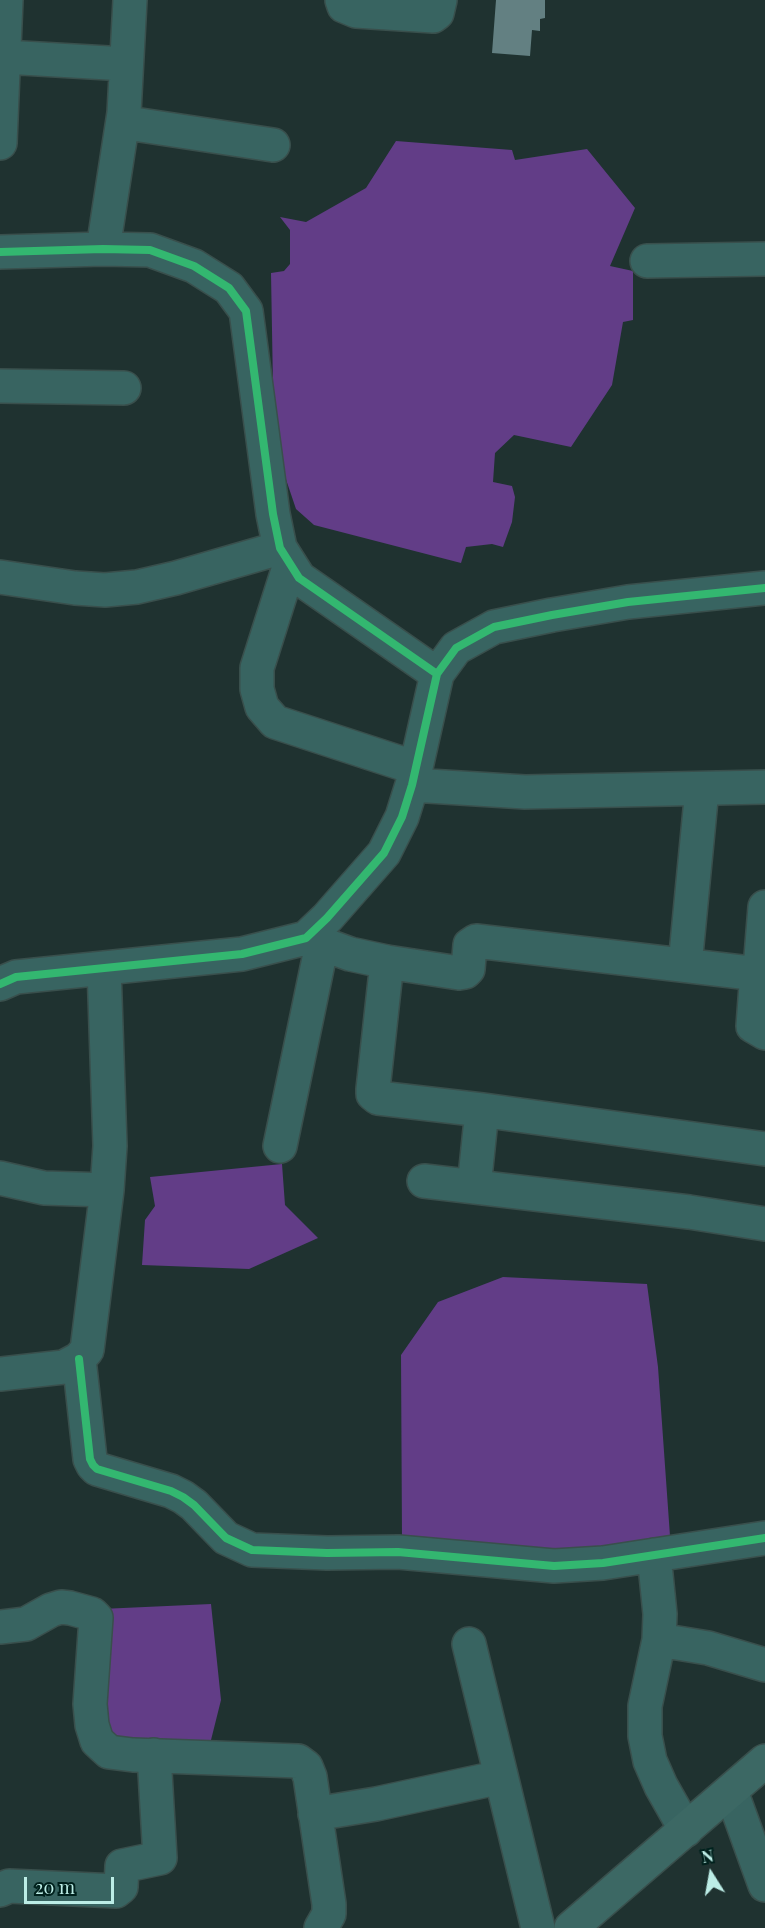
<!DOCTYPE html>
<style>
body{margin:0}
#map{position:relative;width:765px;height:1928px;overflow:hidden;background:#1f3230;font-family:"Playfair Display",serif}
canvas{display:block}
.north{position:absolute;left:681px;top:1844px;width:60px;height:60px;-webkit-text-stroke:4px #00211d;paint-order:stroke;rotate:349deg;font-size:16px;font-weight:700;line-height:24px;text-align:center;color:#bcede6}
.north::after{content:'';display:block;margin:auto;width:21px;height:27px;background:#bcede6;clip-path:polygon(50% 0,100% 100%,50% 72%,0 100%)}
.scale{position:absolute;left:24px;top:1877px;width:90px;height:27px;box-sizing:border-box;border:3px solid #bcede6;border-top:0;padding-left:8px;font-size:18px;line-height:21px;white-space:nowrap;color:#bcede6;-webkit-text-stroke:4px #00211d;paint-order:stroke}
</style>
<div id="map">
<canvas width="765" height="1928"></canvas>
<div class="north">N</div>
<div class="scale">20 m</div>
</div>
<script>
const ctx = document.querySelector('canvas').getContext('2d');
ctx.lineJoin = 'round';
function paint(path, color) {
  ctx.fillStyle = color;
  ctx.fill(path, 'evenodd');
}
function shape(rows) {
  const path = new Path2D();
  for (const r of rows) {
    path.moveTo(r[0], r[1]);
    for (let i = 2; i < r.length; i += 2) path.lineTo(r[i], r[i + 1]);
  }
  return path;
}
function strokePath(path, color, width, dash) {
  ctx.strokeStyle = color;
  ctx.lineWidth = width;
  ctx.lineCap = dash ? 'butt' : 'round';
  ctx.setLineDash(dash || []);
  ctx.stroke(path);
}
paint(shape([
 [396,141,512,150,515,160,587,149,635,208,610,266,633,271,633,320,623,322,612,385,571,447,514,435,495,453,493,482,512,486,515,497,512,522,503,547,492,544,466,547,461,563,314,525,296,509,274,444,271,273,284,271,290,264,290,230,280,217,306,222,366,188],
 [282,1164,285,1205,318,1238,249,1269,142,1265,145,1220,155,1206,150,1177],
 [503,1277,647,1284,658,1367,670,1536,568,1562,402,1541,401,1355,438,1302],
 [211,1604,221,1700,209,1748,126,1744,107,1733,101,1609]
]), '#623d87');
paint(shape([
 [496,0,545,0,545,18,540,19,540,31,532,30,530,56,492,53]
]), '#638082');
const street = shape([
 [130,0,124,113,127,123,273,145],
 [342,0,344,6,356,11,433,16,437,13,440,0],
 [4,57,126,64],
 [0,143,6,0],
 [103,249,124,113],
 [0,252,103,249,150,250,194,266,229,288,246,311,273,514,280,548,299,578,437,674],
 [647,261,765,259],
 [0,386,124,388],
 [290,564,257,668,257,689,262,707,275,722,416,768],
 [0,577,75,588,105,590,137,587,176,578,280,548],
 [412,785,525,792,765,787],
 [306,938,350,954,387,962,459,973,465,972,468,969,470,945,476,941,750,973,760,969,765,907],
 [387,962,373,1089,373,1094,378,1098,482,1110,765,1149],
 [685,965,702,789],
 [757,972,753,1026,765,1033],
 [0,984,16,977,242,954,306,938,327,918,384,853,402,817,412,785,437,674,456,648,494,627,552,615,628,602,765,588],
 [280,1146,322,944],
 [0,1178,44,1188,107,1190],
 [424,1181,689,1212,765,1224],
 [474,1187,482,1110],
 [79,1359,90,1459,93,1465,97,1469,171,1491,183,1497,194,1505,226,1538,252,1550,327,1553,398,1552,554,1566,603,1563,765,1538],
 [0,1374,64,1367,79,1359,87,1350,107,1190,110,1146,104,968],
 [654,1555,660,1614,659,1640,645,1706,645,1736,650,1761,661,1786,686,1830],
 [0,1627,26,1624,51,1610,61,1607,70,1608,92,1614,96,1618,90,1704,92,1725,97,1741,109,1752,133,1755,298,1761,306,1767,310,1777,329,1904,329,1914,321,1928],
 [659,1640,708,1648,765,1665],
 [469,1644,538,1928],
 [731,1791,765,1885],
 [315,1814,376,1804,501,1777],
 [0,1890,9,1886,116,1891,121,1887,122,1866,160,1858,154,1755]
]);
const primary = shape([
 [571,1928,765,1761]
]);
strokePath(street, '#394f4c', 36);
strokePath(primary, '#394f4c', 36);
strokePath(street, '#386461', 33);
strokePath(primary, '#3c6864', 33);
strokePath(shape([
 [0,252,103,249,150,250,194,266,229,288,246,311,273,514,280,548,299,578,437,674],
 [0,984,16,977,242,954,306,938,327,918,384,853,402,817,412,785,437,674,456,648,494,627,552,615,628,602,765,588],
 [79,1359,90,1459,93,1465,97,1469,171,1491,183,1497,194,1505,226,1538,252,1550,327,1553,398,1552,554,1566,603,1563,765,1538]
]), '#33b770', 8);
</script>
